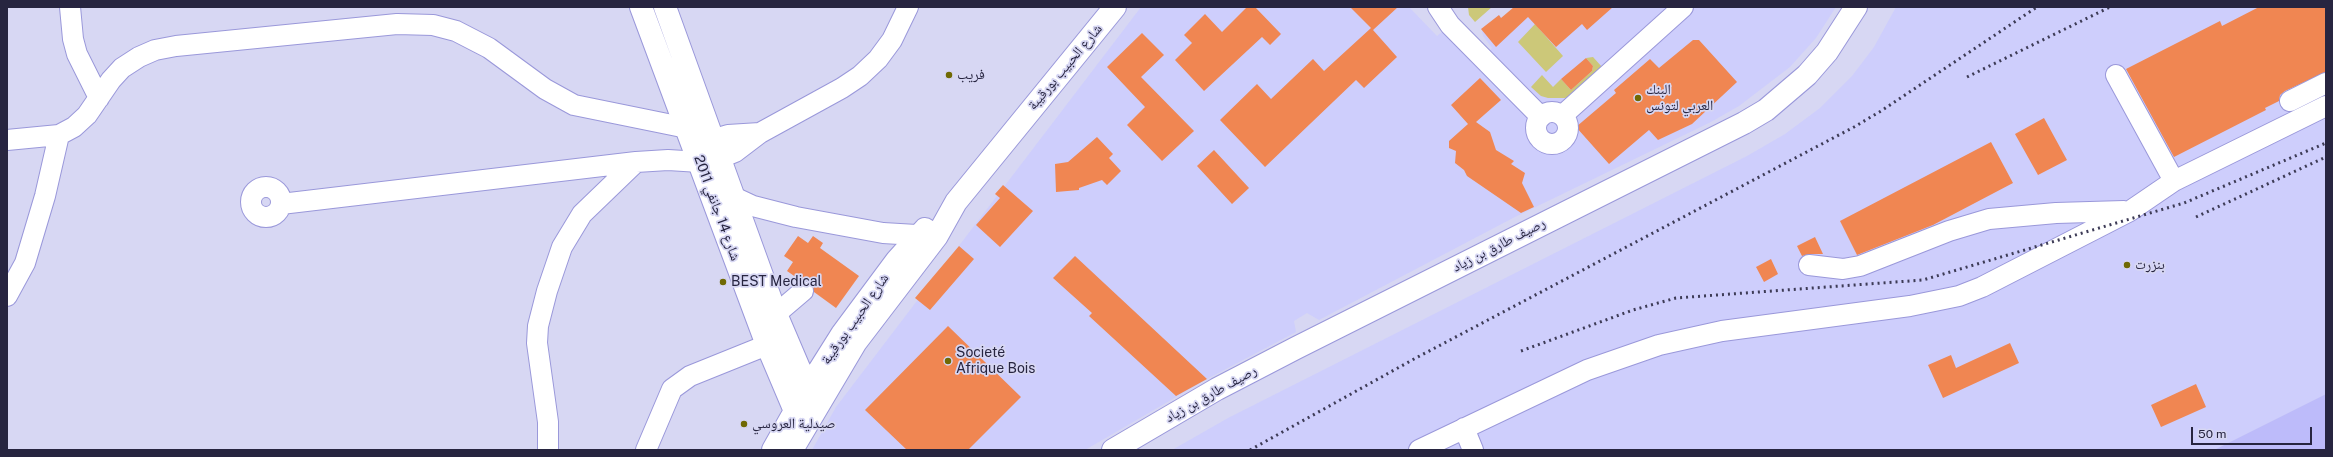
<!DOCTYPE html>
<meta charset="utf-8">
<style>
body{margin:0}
#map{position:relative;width:2333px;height:457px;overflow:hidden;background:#d7d7f3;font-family:"Public Sans",sans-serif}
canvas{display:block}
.frame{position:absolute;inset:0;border:8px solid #272540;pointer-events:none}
.scale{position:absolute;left:2191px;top:427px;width:121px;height:18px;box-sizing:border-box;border:2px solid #272540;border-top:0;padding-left:5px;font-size:12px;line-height:14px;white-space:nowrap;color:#272540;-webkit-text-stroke:3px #d7d7f3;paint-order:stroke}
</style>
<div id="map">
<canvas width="2333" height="457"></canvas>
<div class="frame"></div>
<div class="scale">50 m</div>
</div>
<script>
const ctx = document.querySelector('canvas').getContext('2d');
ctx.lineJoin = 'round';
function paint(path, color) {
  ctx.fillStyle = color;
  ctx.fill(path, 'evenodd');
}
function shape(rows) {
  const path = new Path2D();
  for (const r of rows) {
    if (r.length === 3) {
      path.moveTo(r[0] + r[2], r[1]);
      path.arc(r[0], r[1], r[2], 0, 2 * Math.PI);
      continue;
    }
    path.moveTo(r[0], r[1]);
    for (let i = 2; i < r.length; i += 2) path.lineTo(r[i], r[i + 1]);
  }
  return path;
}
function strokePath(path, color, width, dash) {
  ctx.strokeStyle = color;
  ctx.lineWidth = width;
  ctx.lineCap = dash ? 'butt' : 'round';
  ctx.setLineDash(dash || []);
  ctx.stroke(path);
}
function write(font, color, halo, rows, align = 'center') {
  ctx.font = font + ' "Public Sans","Noto Naskh Arabic",sans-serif';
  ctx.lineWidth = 3.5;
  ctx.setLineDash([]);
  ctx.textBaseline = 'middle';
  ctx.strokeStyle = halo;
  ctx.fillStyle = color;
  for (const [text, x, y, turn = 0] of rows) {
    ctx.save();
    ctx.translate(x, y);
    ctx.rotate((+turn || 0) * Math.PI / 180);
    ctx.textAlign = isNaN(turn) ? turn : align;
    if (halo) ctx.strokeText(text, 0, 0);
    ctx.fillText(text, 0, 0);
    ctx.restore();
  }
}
paint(shape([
 [1141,7,1409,7,1437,36,1443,31,1475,64,1492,48,1483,36,1482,31,1485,26,1499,15,1502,18,1514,7,1836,7,1816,38,1790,67,1739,106,1711,122,1513,218,1319,320,1307,313,1294,321,1296,332,1207,379,1085,450,812,450,836,407],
 [1896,7,2326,7,2326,394,2214,450,1172,450,1228,418,1747,156,1785,134,1820,108,1852,76,1874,47]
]), '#cecefc');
paint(shape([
 [1468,7,1492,7,1475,22,1469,15],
 [1535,24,1563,56,1546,72,1518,42],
 [1593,57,1602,67,1599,72,1573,95,1565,98,1548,98,1541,96,1531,87,1542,75,1553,87,1561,79,1571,90,1592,71,1593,66,1586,58]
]), '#ccc879');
paint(shape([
 [2326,394,2326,450,2214,450]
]), '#bdbbfa');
paint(shape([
 [1247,7,1255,7,1281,34,1270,45,1262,37,1204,91,1175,60,1192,43,1184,35,1205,14,1222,32],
 [1350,7,1398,7,1373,30,1397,57,1364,88,1356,80,1265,167,1220,120,1257,84,1271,99,1313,59,1324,71,1371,28],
 [1514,7,1613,7,1587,30,1582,24,1556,47,1528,17,1496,47,1481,29,1499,15,1501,18],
 [2259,7,2326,7,2326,72,2285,91,2280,95,2279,101,2265,108,2266,110,2174,157,2126,69,2220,21,2222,26],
 [1142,33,1164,55,1141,77,1194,131,1162,161,1127,125,1145,107,1107,67],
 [1693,40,1699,40,1737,82,1692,124,1658,140,1649,130,1609,164,1576,127,1616,93,1614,90,1650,59,1659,68],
 [1586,58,1593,66,1592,71,1571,90,1561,79],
 [1480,78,1501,100,1476,122,1490,132,1496,150,1514,161,1511,164,1525,173,1522,183,1534,207,1521,213,1467,176,1464,170,1455,163,1456,151,1449,148,1449,141,1468,124,1451,105],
 [2044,118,2067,160,2038,175,2015,134],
 [1097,137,1113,154,1109,158,1121,171,1107,185,1102,180,1079,188,1079,190,1056,192,1055,164,1068,162],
 [1991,142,2013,183,1933,225,1857,255,1840,221],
 [1214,150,1249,188,1232,204,1197,166],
 [1003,185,1033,211,1000,247,976,225,1000,198,995,194],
 [798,236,808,243,813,236,823,243,820,248,859,276,836,308,814,292,811,283,806,280,800,280,787,271,793,262,784,256],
 [1815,237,1823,254,1810,254,1802,256,1797,246],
 [959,246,974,259,930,310,915,298],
 [1075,256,1207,379,1176,396,1089,316,1092,313,1053,278],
 [1771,259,1778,274,1764,282,1756,267],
 [948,326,1021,397,968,450,907,450,865,410],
 [2010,343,2019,363,1943,398,1928,365,1951,355,1956,368],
 [2196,384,2206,407,2161,427,2151,405]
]), '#f08652');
const minor = shape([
 [70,7,73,39,77,54,99,98],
 [1438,7,1450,25,1541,117],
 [2116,75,2174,181],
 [2290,101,2326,83],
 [1552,128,16],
 [1563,115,1683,7],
 [7,140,59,135,74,127,87,115,111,80,122,68,139,57,155,50,176,46,397,24,433,25,456,31,489,48,545,89,574,105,687,128],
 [698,144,728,135,760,133],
 [266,202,15],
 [723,192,753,206,796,217,883,233,933,236],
 [281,204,636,162,668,160,700,162,720,158,735,152,760,133,842,88,860,76,878,59,892,40,908,7],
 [1809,265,1843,269,1860,266,1949,231,1989,219,2056,213,2124,211],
 [7,296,25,263,45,196,59,135],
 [776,314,803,291],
 [1464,428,1473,450],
 [548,450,548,422,537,343,538,326,547,291,562,247,582,214,636,162],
 [646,450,672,389,690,376,767,345],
 [1419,450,1587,370,1659,345,1722,331,1910,306,1959,296,1982,287,2130,211,2174,181,2326,106]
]);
const major = shape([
 [641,7,767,345,803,430],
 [665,7,776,314,799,368,818,405],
 [773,450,808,388,842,334,897,260,925,229],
 [792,450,856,342,937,236,956,202,1115,7],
 [1113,450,1217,389,1296,348,1744,123,1766,110,1807,75,1827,52,1856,7]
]);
strokePath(minor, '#9a98da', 22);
strokePath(major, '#9a98da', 24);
strokePath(minor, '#fff', 20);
strokePath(major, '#fff', 22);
strokePath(shape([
 [1967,77,2110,7],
 [2196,217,2326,157],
 [1521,351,1633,310,1676,298,1923,280,2184,203,2326,143],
 [1250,450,1414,359,1854,127,1881,111,2037,7]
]), '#3d3b56', 3, [2, 4]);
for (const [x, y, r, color] of [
 [949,75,4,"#706903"],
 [1638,98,4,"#706903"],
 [2127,265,4,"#706903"],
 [723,282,4,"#706903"],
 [948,361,4,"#706903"],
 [744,424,4,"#706903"]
]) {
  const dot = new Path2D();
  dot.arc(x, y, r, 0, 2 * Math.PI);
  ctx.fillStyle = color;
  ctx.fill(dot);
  strokePath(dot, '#d7d7f3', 1.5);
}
write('14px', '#272540', '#d7d7f3', [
 ["شارع الحبيب بورقيبة",1065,67,-50],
 ["شارع 14 جانفي 2011",717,208,70],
 ["رصيف طارق بن زياد",1499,245,-27],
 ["شارع الحبيب بورقيبة",855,319,-55],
 ["رصيف طارق بن زياد",1211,394,-29]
]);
write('14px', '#272540', '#d7d7f3', [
 ["فريب",957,75],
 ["البنك",1646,90],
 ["العربي لتونس",1646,106],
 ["بنزرت",2135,265],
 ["BEST Medical",731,282],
 ["Societé",956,353],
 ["Afrique Bois",956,369],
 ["صيدلية العروسي",752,424]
], 'left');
</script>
